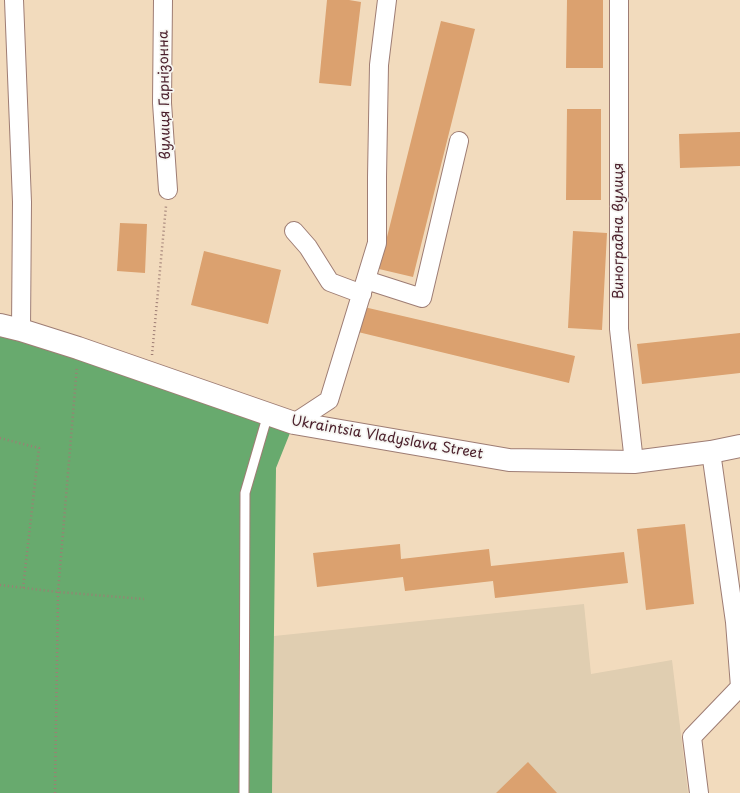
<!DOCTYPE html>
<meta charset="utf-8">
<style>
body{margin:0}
canvas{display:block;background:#f2dbbd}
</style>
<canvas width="740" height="793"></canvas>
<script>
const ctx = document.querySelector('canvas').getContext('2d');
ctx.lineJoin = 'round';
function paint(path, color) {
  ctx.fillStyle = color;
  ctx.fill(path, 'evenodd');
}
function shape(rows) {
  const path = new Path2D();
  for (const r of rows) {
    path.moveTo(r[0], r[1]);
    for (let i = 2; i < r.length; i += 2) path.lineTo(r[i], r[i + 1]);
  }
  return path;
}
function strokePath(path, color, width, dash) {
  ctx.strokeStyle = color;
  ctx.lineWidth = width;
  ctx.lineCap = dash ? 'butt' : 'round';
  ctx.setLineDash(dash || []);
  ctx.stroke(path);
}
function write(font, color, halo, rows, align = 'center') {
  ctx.font = font + ' "Playpen Sans",sans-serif';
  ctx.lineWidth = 3.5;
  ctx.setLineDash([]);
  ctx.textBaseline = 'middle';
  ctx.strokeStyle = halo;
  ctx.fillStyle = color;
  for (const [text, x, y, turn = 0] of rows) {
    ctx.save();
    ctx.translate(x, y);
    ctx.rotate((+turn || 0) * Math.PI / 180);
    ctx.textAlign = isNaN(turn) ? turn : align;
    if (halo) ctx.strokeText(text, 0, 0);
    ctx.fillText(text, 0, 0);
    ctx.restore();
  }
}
paint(shape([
 [584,604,591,674,672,660,688,793,272,793,274,636]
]), '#e0ceb1');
paint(shape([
 [0,329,294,423,276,468,272,793,0,793]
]), '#68aa6e');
paint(shape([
 [327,0,349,0,361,2,351,86,319,83],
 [567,0,603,0,603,68,566,68],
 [441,21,475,29,413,277,379,269],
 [567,109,601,109,601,200,566,200],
 [740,132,740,166,680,168,679,134],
 [120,223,147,224,145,273,117,271],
 [573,231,607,233,602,330,568,328],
 [204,251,281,270,268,324,191,305],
 [364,307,575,356,569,383,358,332],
 [740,333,740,373,642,384,637,344],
 [685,524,694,604,646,610,637,529],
 [400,544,401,559,489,549,491,566,624,552,628,583,495,598,493,581,405,591,403,577,317,587,313,553],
 [528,762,557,793,496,793]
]), '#dba16f');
const service = shape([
 [244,793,245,493,268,414]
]);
const minor = shape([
 [14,0,22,202,21,330],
 [163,0,162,103,168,190],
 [619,0,619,329,634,462],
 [294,231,308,247,330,282,362,294],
 [366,280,422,298,459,141],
 [294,423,329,400,377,243,377,177,379,65,387,0],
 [699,793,692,737,740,687,735,622,711,452]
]);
const secondary = shape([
 [0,325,21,330,78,348,294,423,509,460,634,462,711,452,740,446]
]);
strokePath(service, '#9e7d74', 11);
strokePath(minor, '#9e7d74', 20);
strokePath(secondary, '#9e7d74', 24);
strokePath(shape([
 [152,355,166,206],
 [0,438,39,448,23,588],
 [0,585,58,592,144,599],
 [55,793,58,592,77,366]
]), '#9e7d74', 2.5, [1, 3]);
strokePath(service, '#fff', 9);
strokePath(minor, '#fff', 18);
strokePath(secondary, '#fff', 22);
write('14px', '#4a1f2b', '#f6f6f2', [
 ["вулиця Гарнізонна",165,95,-91],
 ["Виноградна вулиця",619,231,-90],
 ["Ukraintsia Vladyslava Street",387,438,10]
]);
</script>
